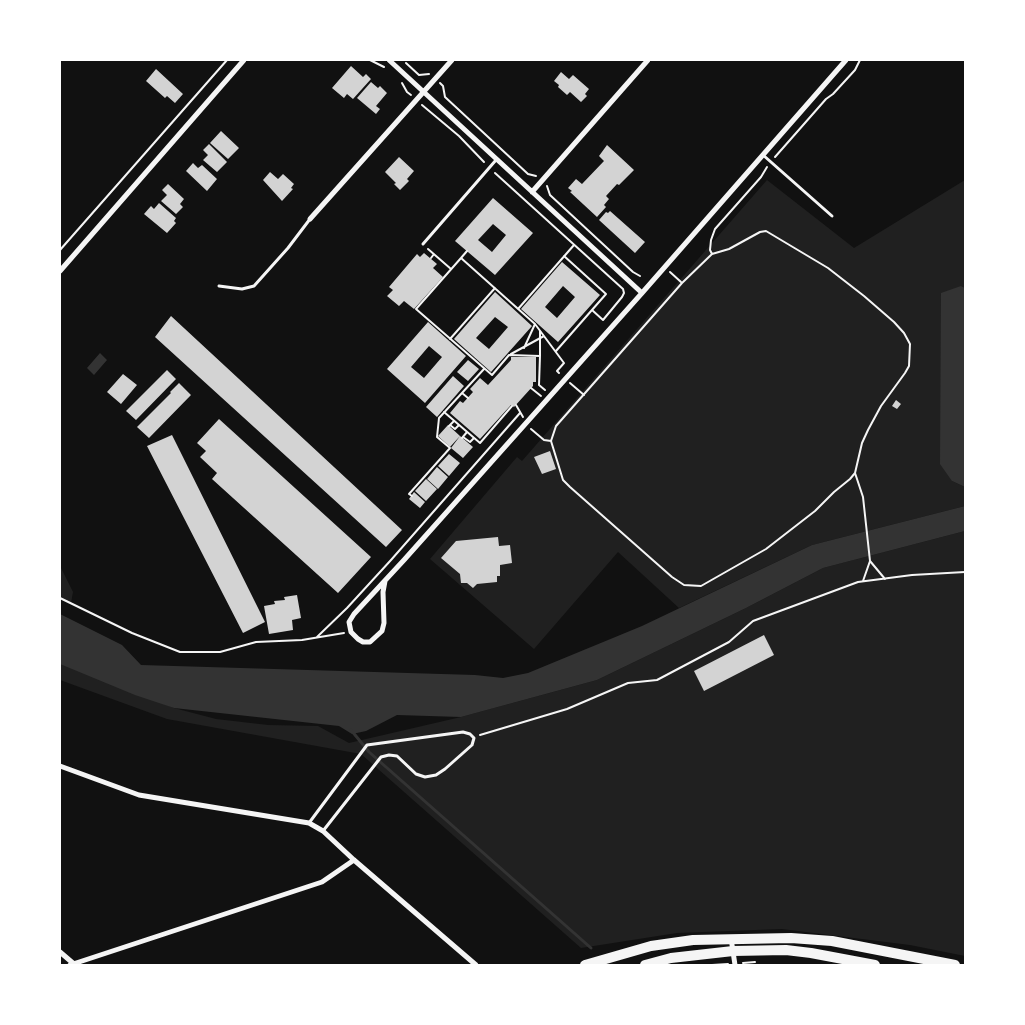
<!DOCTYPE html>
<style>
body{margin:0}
#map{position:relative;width:1025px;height:1025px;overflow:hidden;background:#111;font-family:"Playfair Display",serif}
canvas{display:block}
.frame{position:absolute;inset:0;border:61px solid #fff;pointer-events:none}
</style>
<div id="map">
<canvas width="1025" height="1025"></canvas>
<div class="frame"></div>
</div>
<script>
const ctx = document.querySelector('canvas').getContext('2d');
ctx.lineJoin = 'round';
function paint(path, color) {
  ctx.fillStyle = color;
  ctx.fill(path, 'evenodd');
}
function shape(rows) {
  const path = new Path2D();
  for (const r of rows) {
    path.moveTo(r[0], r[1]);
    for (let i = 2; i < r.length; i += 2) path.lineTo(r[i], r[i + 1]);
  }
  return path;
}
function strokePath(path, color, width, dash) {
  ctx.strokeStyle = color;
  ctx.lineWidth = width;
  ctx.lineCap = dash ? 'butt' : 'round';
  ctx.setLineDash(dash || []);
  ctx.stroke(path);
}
paint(shape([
 [767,180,854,248,965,180,965,288,961,286,952,481,965,487,965,506,812,545,679,608,618,552,534,649,430,559,517,457,522,461],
 [965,531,965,956,910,945,782,929,677,933,581,948,361,754,167,719,60,680,60,662,174,708,216,719,268,725,318,726,349,743,461,717,597,680,746,608,823,568],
 [60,566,73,592,71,603,60,598]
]), '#202020');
paint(shape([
 [961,286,965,288,965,487,952,481,940,464,941,293],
 [100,353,107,360,94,375,87,368],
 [965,506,965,531,823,568,746,608,597,680,461,717,397,715,366,731,352,734,339,726,174,708,135,695,60,664,60,614,122,645,141,665,475,675,503,678,528,673,642,626,812,545]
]), '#333');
strokePath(shape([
 [351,730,369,752,591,948]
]), '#333', 3);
paint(shape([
 [351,66,363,77,366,74,371,79,353,99,347,94,344,98,332,88],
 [156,69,183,94,175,103,167,96,165,98,146,81],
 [561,72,569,79,573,75,589,89,585,94,587,96,581,102,570,92,567,95,558,87,559,85,554,81],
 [371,82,378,88,380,86,387,93,376,106,380,109,376,114,357,98],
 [221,131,239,148,228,159,210,143],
 [209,144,227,162,217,172,203,160,208,155,203,150],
 [607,145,634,170,619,185,617,184,606,196,609,199,604,205,606,207,597,217,570,192,572,191,568,188,576,179,582,184,604,161,599,156],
 [399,157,414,171,407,179,409,181,400,190,394,184,396,183,385,172],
 [193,163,198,168,202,165,217,179,207,191,186,171],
 [270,172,278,179,283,174,294,184,291,188,293,189,282,201,263,180],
 [168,184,184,199,180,204,183,207,176,214,161,201,167,195,162,190],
 [493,198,533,233,495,275,455,241],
 [493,224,506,235,492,252,478,240],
 [159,203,176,218,174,221,176,223,167,233,144,214,151,206,154,209],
 [610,211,645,242,635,253,599,220,606,212,608,213],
 [424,253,437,264,433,268,443,277,414,309,404,301,399,306,387,296,393,290,389,287,417,254,420,257],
 [562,262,600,295,558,342,521,309],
 [563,286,575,297,557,318,545,307],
 [495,292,532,326,491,372,454,339],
 [495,317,508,327,489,349,476,338],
 [171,316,402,530,386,547,155,337],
 [428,322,466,356,425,403,387,369],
 [429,346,442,357,424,378,411,367],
 [511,357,536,357,536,382,533,382,533,386,514,407,511,405,480,439,450,413,460,401,463,403,473,392,470,389,480,378,488,385,511,360],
 [468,360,479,369,468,381,457,372],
 [167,370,176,379,136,420,126,411],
 [123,374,137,385,121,404,107,392],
 [453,376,464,386,437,417,426,407],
 [179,383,191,395,149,438,137,427,171,393,170,392],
 [896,400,901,404,897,409,892,406],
 [219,419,371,557,338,593,212,479,217,473,200,457,206,451,197,443],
 [448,425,460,436,450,447,438,436],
 [172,435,265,622,243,633,147,446],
 [460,436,473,447,463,458,451,448],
 [550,451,556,469,542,474,534,457],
 [449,454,460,463,449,476,438,466],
 [437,467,448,477,438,489,427,479],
 [426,479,437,489,426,501,415,491],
 [414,492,425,502,420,508,409,499],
 [498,537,499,546,510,545,512,563,500,565,500,576,497,576,497,582,477,584,473,588,467,583,461,583,460,574,441,558,456,541],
 [297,595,301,618,292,620,293,630,269,634,264,606,275,604,274,601,285,600,284,597],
 [764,635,774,655,704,691,694,671]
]), '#d3d3d3');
strokePath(shape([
 [370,60,384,67],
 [406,63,419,75,429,74],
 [402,83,407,92,411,95],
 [440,83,443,86,445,97,528,174,536,176],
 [422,105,459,136,484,162],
 [775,157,826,99,833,94,855,70,860,60],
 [495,173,623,289,624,293,622,297,603,320],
 [547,186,550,195,633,272,640,276],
 [428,249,451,269],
 [60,250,227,60],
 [712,254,710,250,711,240,715,229,761,177,767,167],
 [431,258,434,254],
 [461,258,467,251],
 [670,272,681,282],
 [518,309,574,245],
 [592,310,603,320],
 [450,339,495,288],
 [524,348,535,324],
 [556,351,606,294,564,256],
 [511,354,544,336],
 [540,356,540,331],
 [570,383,584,395],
 [531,388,541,396],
 [545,390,539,385,540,356,509,355,492,375,416,309,461,258,535,324,564,363,557,371,559,373],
 [462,393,468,398],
 [516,405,523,417],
 [444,412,480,443,512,406],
 [450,425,455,429,459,425],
 [449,426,454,421],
 [531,429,544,440,551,441,556,426,682,283,712,254,729,249,760,232,766,231,771,234,828,268,864,296,894,322,904,333,910,344,909,366,905,373,881,406,868,430,862,443,855,473,850,479,834,492,815,511,766,549,701,586,684,585,672,577,570,487,563,480,551,441],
 [463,437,470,442,474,438],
 [462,438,467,432],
 [855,473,863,497,870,561,863,581],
 [412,496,409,494,450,448,437,437,439,418,484,369],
 [870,561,885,579],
 [60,598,132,633,180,652,220,652,256,642,302,640,344,633],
 [317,637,347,608,391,560,520,413],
 [480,735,567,709,628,683,657,680,729,642,753,621,858,582,912,575,965,572],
 [743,963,755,962],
 [712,965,728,964]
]), '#f5f5f5', 2);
strokePath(shape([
 [763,155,832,216],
 [423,244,496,160],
 [219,286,242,289,254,286,288,248,310,219],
 [309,823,367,745,463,732,470,734,474,738,472,745,445,769,436,775,425,777,416,774,397,756,389,755,381,757,323,831]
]), '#f5f5f5', 3);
strokePath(shape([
 [389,60,642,293],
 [532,192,648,60],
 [310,219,452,60],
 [60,271,244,60],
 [385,581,383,592,384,623,382,631,370,642,363,642,358,639,351,632,349,622,354,614,404,560,642,293,846,60],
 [60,766,139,795,309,823,323,831,354,860,476,965],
 [731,938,735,965],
 [60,952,74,964],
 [70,965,322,882,354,860]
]), '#f5f5f5', 5);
strokePath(shape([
 [585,965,651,946,693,940,791,938,832,941,955,965],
 [645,965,671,958,733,951,786,950,811,953,875,965]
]), '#f5f5f5', 10);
</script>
